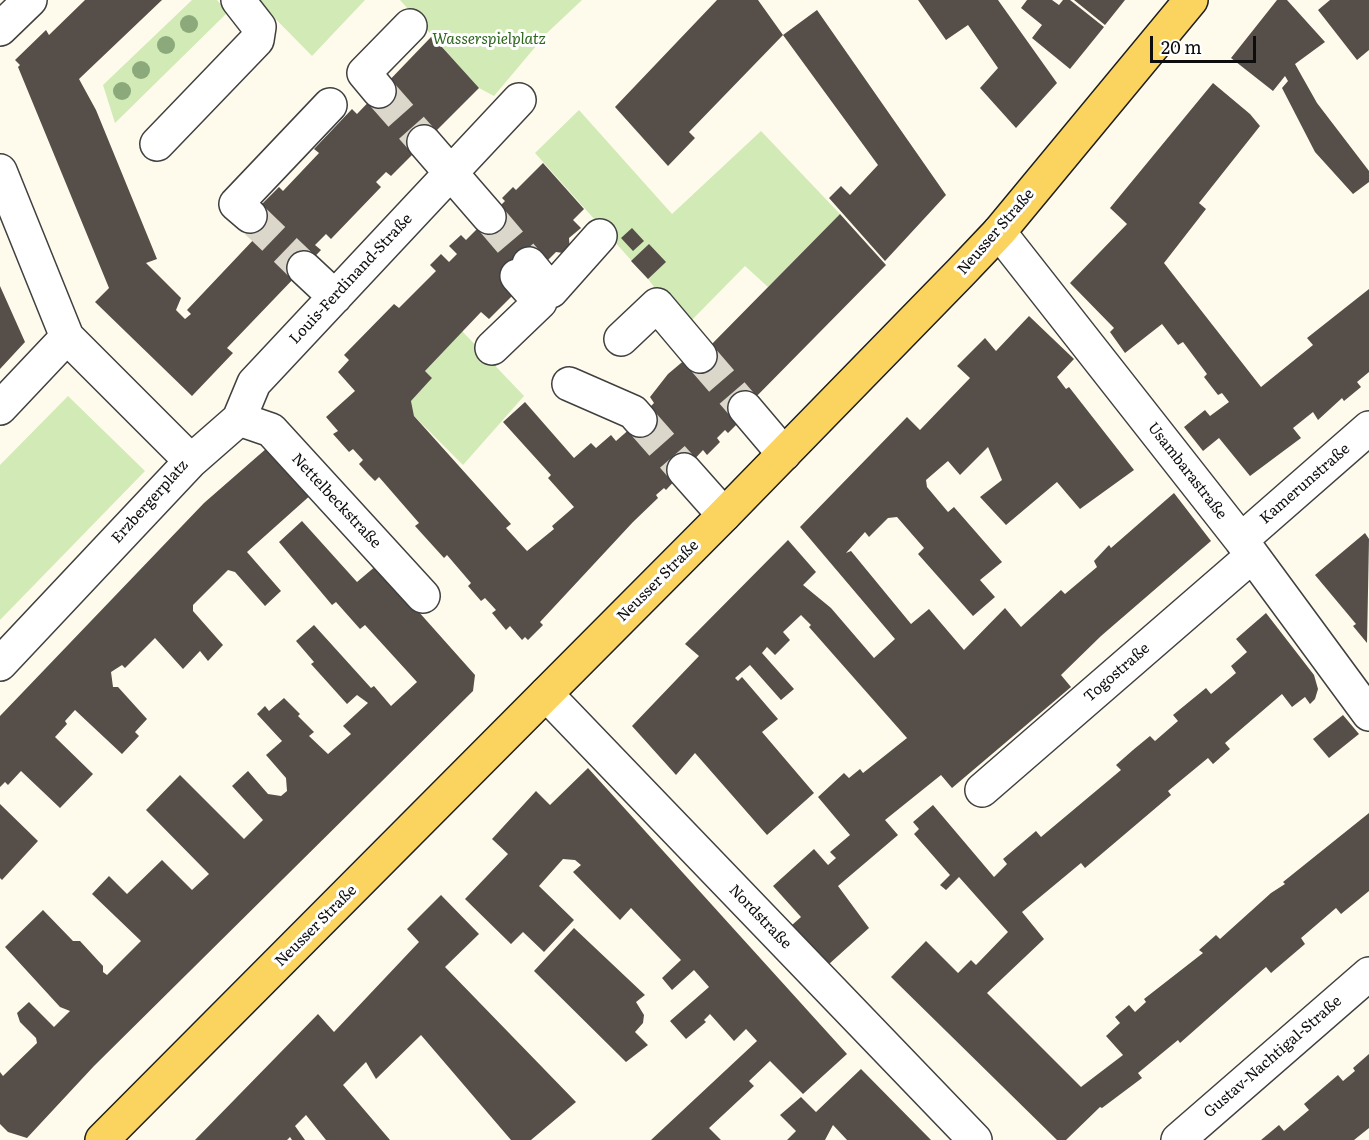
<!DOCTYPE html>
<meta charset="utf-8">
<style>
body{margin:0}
#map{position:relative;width:1369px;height:1140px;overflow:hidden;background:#fffbec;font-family:Literata,serif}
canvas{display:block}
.scale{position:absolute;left:1150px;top:36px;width:106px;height:27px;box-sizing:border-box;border:3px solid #0d0d0d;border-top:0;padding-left:8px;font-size:18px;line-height:21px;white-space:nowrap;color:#0d0d0d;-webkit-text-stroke:4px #fff;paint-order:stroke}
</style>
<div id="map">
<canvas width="1369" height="1140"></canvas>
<div class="scale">20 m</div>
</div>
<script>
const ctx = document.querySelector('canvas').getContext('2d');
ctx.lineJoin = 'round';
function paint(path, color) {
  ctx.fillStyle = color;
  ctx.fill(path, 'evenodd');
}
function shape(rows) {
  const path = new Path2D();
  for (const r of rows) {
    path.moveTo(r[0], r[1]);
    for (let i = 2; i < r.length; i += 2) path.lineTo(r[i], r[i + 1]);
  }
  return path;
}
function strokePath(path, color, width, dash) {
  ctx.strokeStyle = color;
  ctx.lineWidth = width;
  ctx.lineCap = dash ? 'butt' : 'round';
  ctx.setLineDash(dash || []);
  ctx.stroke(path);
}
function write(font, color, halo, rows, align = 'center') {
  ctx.font = font + ' Literata,serif';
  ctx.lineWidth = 6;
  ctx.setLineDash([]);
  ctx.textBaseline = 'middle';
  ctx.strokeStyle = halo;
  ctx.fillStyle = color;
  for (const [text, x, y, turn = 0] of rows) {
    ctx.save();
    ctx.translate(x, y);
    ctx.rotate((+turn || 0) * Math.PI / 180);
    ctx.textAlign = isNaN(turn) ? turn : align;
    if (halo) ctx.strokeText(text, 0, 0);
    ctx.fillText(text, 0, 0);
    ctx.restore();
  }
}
paint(shape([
 [192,0,217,0,228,12,115,123,103,85],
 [257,0,365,0,312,56],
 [400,0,582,0,547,33,494,96,479,88],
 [579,110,672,214,761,131,840,214,768,287,745,266,685,327,648,279,535,153],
 [462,331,524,396,463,465,414,416,411,401,432,378,425,371],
 [68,396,145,471,0,620,0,465]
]), '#d1eab6');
paint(shape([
 [85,0,162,0,79,79,96,110,157,259,146,263,181,298,176,310,185,319,191,314,187,310,257,236,243,223,279,187,283,191,319,153,314,149,352,109,357,114,432,36,479,88,391,176,386,172,376,182,381,187,331,239,326,234,315,245,321,250,227,348,233,353,192,396,95,302,109,288,18,67,20,65,15,60,46,30,49,35],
 [717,0,758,0,783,35,689,132,695,138,668,166,615,107],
 [918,0,998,0,1057,83,1016,128,980,88,998,68,968,25,946,40],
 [1027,0,1052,0,1059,5,1063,0,1070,0,1104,27,1070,69,1032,38,1042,25,1021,8],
 [1074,0,1125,0,1105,25],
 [1277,0,1287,0,1325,42,1295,64,1317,103,1369,171,1369,182,1353,194,1315,152,1282,88,1288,81,1285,76,1273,91,1231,58],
 [1330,0,1369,0,1369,50,1357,60,1318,10],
 [817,10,946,195,885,261,829,198,841,186,850,195,878,165,783,35],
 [1213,83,1250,114,1260,126,1199,203,1206,209,1164,263,1261,387,1313,345,1307,338,1369,289,1369,372,1357,382,1361,387,1344,401,1342,398,1318,420,1313,412,1293,428,1301,438,1250,476,1219,438,1203,451,1184,427,1205,410,1210,416,1229,402,1222,393,1218,395,1204,377,1207,374,1183,342,1178,345,1162,324,1125,353,1110,332,1114,328,1070,283,1127,224,1110,208],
 [543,163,584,209,573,220,581,228,569,238,570,254,556,252,489,319,481,312,425,371,432,378,411,401,414,416,511,524,506,528,527,551,554,529,552,526,574,507,548,478,551,475,503,422,525,402,574,458,591,443,596,448,611,435,616,441,648,413,646,411,654,403,650,397,668,374,687,358,706,350,840,214,886,265,745,408,741,420,728,433,725,430,717,438,720,442,707,455,703,450,666,490,664,488,656,495,658,498,633,522,540,622,543,625,528,640,525,637,522,640,510,626,506,630,492,613,496,610,485,598,481,601,468,586,471,583,447,555,444,558,415,526,419,523,379,477,375,481,368,474,359,464,363,460,353,449,349,452,333,434,338,431,326,417,355,391,338,372,349,360,344,355,394,304,399,308,436,271,430,265,441,254,449,262,457,254,449,246,461,235,466,240,505,201,502,198,513,187,516,190],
 [632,228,644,241,633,251,621,238],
 [649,244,666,262,648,279,631,261],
 [0,286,25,342,0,369],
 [1029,316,1074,359,1057,377,1066,389,1069,387,1134,470,1080,509,1057,482,1006,525,980,497,1002,480,988,447,960,475,948,461,926,480,927,487,948,512,954,507,1002,562,980,580,995,597,973,616,918,554,924,548,897,517,888,518,869,537,865,532,846,553,851,551,911,624,929,609,964,650,1005,608,1021,627,1061,590,1065,594,1097,567,1094,561,1109,545,1111,548,1174,493,1211,541,1101,636,1061,675,1071,687,952,788,941,775,885,820,898,835,838,886,869,928,829,964,792,925,801,917,773,886,814,849,828,865,836,858,830,852,850,835,818,797,844,773,849,778,860,769,863,773,907,738,809,627,811,625,801,615,783,632,790,640,775,655,767,647,762,653,794,689,781,700,750,665,735,678,738,681,742,677,778,719,762,732,814,793,767,835,695,753,676,775,632,726,699,656,685,644,788,540,816,572,803,585,831,608,874,658,895,639,800,527,907,417,920,430,970,378,957,366,985,338,996,351],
 [267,448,313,493,247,552,281,591,265,606,235,572,228,570,193,605,193,611,223,645,208,661,200,651,183,669,155,638,125,668,122,665,111,672,113,687,118,687,147,719,135,732,139,736,122,754,75,710,65,721,67,724,55,737,93,774,60,808,21,771,8,785,5,782,0,787,0,716,204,503],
 [302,521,357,582,377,565,475,675,473,691,94,1066,27,1138,8,1132,0,1124,0,1072,3,1076,37,1043,36,1038,20,1022,17,1013,29,1002,54,1027,70,1011,60,1007,5,947,43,910,73,941,80,941,103,966,103,972,107,975,141,941,92,894,109,876,127,894,162,860,192,890,209,874,146,810,180,775,244,839,263,820,232,786,248,771,268,794,281,796,287,791,286,778,266,755,282,741,257,714,265,706,269,711,284,698,300,714,298,716,314,732,309,736,328,754,351,734,343,726,368,703,357,695,347,704,311,664,314,662,296,641,314,625,371,688,374,686,391,706,417,682,365,625,360,629,336,602,332,605,279,542],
 [1365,533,1369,539,1367,643,1353,626,1356,624,1315,575],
 [1266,613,1314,675,1318,689,1315,699,1310,704,1305,697,1292,707,1282,694,1225,743,1230,749,1213,764,1208,758,1168,791,1171,795,1085,868,1081,863,1022,912,1044,939,987,993,1081,1087,1123,1055,1106,1036,1120,1023,1115,1017,1129,1005,1135,1012,1146,1002,1144,999,1203,953,1199,950,1216,935,1220,939,1271,893,1285,884,1283,882,1369,813,1369,891,1341,914,1336,908,1301,938,1305,944,1271,973,1266,967,1180,1043,1178,1040,1138,1073,1142,1078,1102,1108,1100,1107,1066,1140,1057,1140,891,977,926,941,958,973,971,960,976,965,1008,932,959,877,946,890,940,885,950,875,914,834,919,829,913,822,933,805,994,877,1007,864,1003,859,1036,831,1041,837,1121,770,1116,765,1133,750,1150,736,1155,741,1178,721,1173,715,1206,688,1211,694,1236,673,1231,666,1247,652,1236,639],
 [1343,715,1359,734,1329,758,1313,739],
 [588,768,847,1054,803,1094,770,1061,749,1081,754,1086,709,1128,721,1140,651,1140,757,1041,746,1029,734,1041,710,1014,704,1020,706,1022,686,1039,670,1021,709,987,694,970,672,990,662,978,681,960,631,908,620,920,573,872,581,865,575,860,563,859,539,886,574,920,544,952,523,932,511,944,465,899,508,854,492,839,536,791,550,805],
 [0,804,38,841,2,880,0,878],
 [441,895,479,934,445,967,576,1102,531,1140,511,1140,421,1035,376,1079,366,1062,343,1085,390,1140,326,1140,306,1115,295,1126,305,1140,292,1140,290,1137,287,1140,195,1140,318,1014,334,1032,419,942,407,929],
 [574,928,645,995,636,1002,644,1015,643,1023,635,1032,648,1045,626,1062,534,971],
 [1369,1054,1369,1128,1354,1140,1261,1140,1279,1125,1284,1131,1309,1110,1304,1104,1338,1075,1343,1081,1355,1071,1353,1068],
 [861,1069,931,1140,847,1140,833,1125,825,1140,787,1140,796,1131,780,1115,801,1097,816,1112]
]), '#564e49');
strokePath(shape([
 [379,91,424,142],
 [250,216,304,268],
 [489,217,529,264],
 [700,356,745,408],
 [640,420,684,470]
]), '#dbd7cb', 33, [33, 16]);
const minor = shape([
 [0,29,30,0],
 [379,91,364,73,410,26],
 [424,142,489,217],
 [157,144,257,40,259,27,238,0],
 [0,171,67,337,191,461],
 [250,216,236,204,330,105],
 [999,232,1241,540,1369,714],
 [529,264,551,291,600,236],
 [304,268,335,297],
 [621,339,657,305,700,356],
 [492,348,540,302,517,276],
 [569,384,633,412,640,420],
 [0,408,67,337],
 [745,408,784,454],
 [239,419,271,430,423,596],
 [684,470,724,515],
 [1241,540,1369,428],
 [0,664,191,461,239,419,254,383,519,100],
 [546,694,975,1140],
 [982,790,1252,556],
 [1178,1140,1369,974]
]);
const major = shape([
 [102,1140,724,515,961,272,999,232,1191,0]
]);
strokePath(minor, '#404040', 36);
strokePath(major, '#1e1e1e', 36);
strokePath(minor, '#fff', 33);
strokePath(major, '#fbd460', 33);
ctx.fillStyle = '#8ba97a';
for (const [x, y] of [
 [189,24],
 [166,45],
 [141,70],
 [122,91]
]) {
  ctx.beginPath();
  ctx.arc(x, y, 9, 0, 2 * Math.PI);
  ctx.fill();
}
write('italic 15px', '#2c661c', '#fff', [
 ["Wasserspielplatz",489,40]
]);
write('15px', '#0d0d0d', '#fff', [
 ["Neusser Straße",996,232,-49],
 ["Louis-Ferdinand-Straße",351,279,-47],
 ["Usambarastraße",1187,471,52],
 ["Kamerunstraße",1305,484,-41],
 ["Nettelbeckstraße",336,501,47],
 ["Erzbergerplatz",150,502,-48],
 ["Neusser Straße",658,581,-45],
 ["Togostraße",1117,673,-41],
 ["Nordstraße",760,917,46],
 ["Neusser Straße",316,926,-45],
 ["Gustav-Nachtigal-Straße",1273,1057,-41]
]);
</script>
